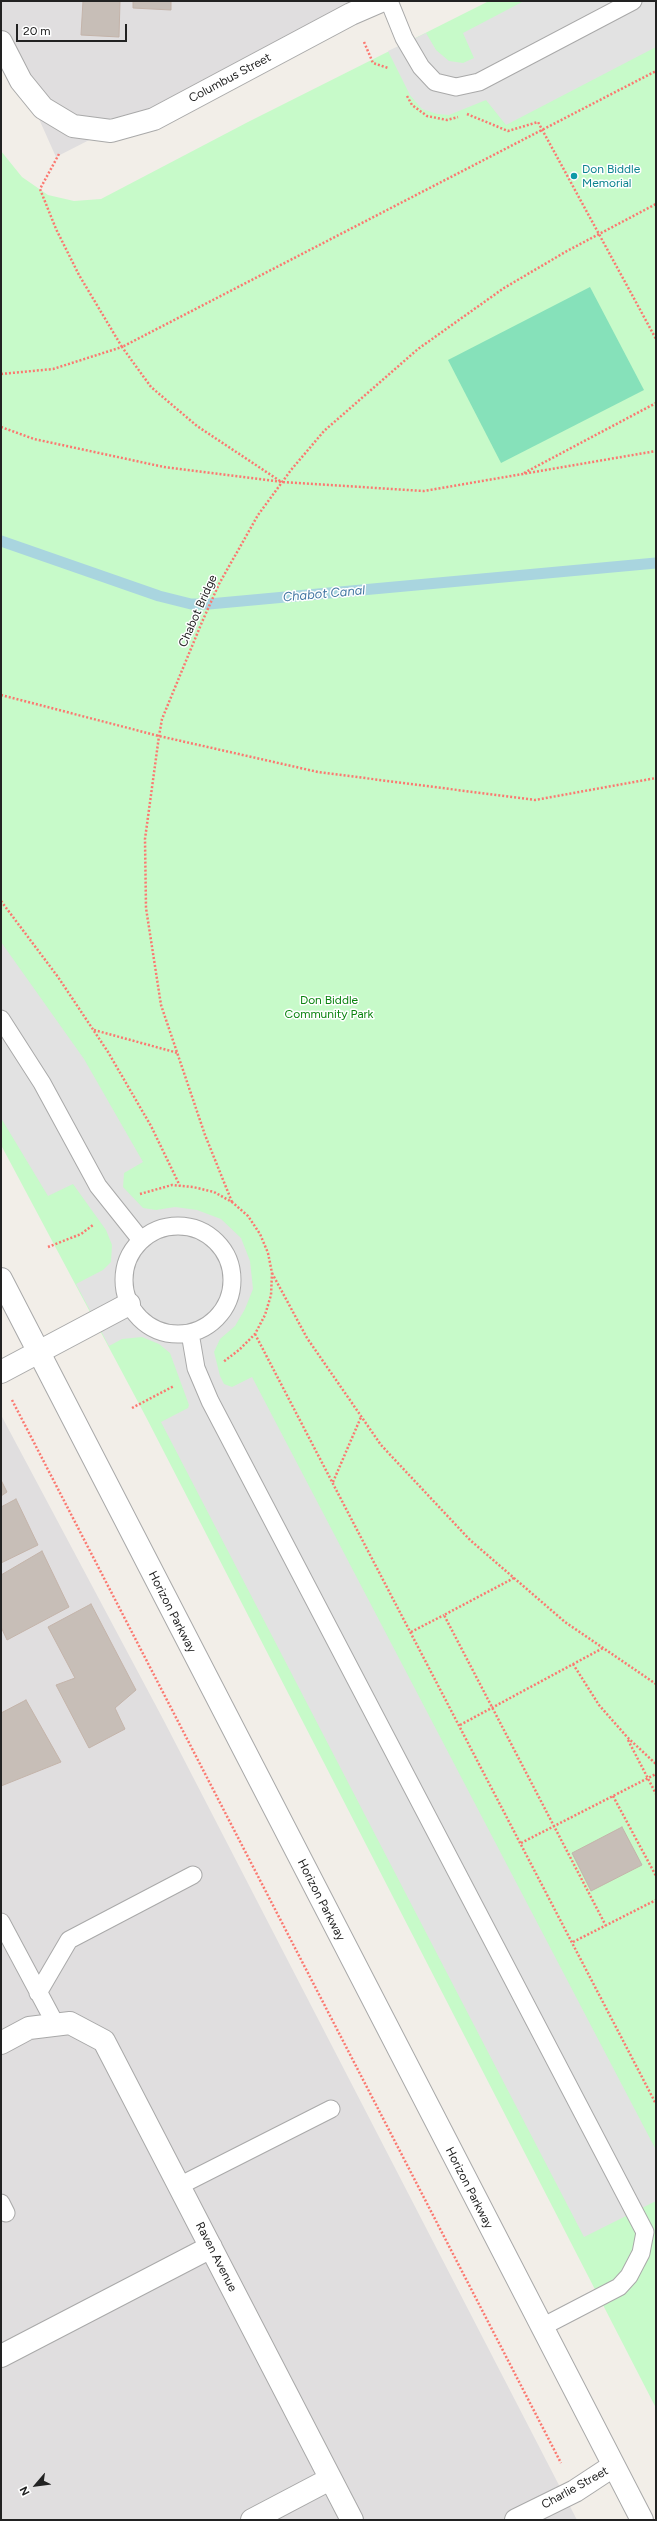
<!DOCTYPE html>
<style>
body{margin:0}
#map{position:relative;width:657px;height:2521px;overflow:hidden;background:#f2eee8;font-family:Figtree,sans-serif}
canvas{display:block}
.frame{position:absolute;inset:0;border:2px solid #222;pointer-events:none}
.north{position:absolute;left:16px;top:2465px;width:40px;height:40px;-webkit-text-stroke:3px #fff;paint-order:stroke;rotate:242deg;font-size:11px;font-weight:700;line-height:16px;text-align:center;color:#222}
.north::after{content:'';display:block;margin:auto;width:14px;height:18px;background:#222;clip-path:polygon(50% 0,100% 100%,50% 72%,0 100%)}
.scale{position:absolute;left:16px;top:24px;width:111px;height:18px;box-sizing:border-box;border:2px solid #222;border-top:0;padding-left:5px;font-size:12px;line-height:14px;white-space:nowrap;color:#222;-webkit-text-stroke:3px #fff;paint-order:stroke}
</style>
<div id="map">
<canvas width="657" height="2521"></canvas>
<div class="frame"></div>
<div class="north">N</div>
<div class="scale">20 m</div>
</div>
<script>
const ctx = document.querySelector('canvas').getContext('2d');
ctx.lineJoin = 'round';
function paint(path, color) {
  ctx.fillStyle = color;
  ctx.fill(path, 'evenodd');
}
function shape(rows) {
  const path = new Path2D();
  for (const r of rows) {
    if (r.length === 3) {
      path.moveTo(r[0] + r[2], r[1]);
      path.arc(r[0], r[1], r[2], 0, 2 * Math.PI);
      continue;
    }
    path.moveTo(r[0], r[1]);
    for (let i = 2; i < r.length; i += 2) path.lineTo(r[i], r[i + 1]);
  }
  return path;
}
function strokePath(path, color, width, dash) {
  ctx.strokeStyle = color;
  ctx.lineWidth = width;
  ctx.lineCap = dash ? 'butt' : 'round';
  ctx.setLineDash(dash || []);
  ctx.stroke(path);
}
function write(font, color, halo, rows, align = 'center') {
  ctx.font = font + ' Figtree,sans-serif';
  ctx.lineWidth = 3;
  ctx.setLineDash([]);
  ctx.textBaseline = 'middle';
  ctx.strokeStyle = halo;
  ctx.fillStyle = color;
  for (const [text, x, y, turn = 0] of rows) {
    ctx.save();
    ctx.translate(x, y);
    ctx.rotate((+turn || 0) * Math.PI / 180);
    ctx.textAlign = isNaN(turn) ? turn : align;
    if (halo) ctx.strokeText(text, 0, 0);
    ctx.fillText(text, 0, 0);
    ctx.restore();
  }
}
paint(shape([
 [1,1,361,1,56,157,1,34],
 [1,1415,163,1719,577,2520,1,2520]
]), '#e0dedf');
paint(shape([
 [489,1,656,1,656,2408,146,1417,1,1145,1,151,22,177,48,195,74,201,101,199,248,122]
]), '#c7fac9');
paint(shape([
 [590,287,644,390,501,463,448,360]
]), '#86e1ba');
paint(shape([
 [524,1,656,1,656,47,506,125,486,100,449,115,437,114,422,109,410,95,388,51,426,33,436,50,449,61,463,63,474,58,463,33],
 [1,942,84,1059,143,1162,124,1173,123,1187,143,1208,156,1210,175,1207,197,1210,221,1219,241,1238,250,1261,253,1289,245,1309,235,1326,220,1339,214,1352,220,1376,224,1384,232,1387,252,1377,656,2150,656,2201,584,2237,161,1422,188,1408,189,1405,170,1353,159,1344,142,1337,122,1339,109,1346,76,1284,103,1270,111,1262,112,1245,106,1230,73,1184,48,1196,1,1118]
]), '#e2e2e2');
strokePath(shape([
 [1,541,159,596,191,604,209,604,656,563]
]), '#a9d5df', 11);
const building = shape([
 [83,1,120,1,119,37,81,35,83,1],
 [133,1,171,1,171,10,133,8,133,1],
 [1,1480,7,1492,1,1496,1,1480],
 [16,1499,38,1545,1,1563,1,1507,16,1499],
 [42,1551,69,1607,7,1640,1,1627,1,1575,42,1551],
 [91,1604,136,1690,115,1708,125,1729,89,1748,56,1685,75,1678,48,1627,91,1604],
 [26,1700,61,1762,1,1786,1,1713,26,1700],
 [622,1827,642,1865,591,1891,572,1853,622,1827]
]);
paint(building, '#c7beb7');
strokePath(building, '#c4b4aa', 1);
const lane = shape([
 [389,1,404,38,421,67,435,82,456,87,479,82,633,1],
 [1,1019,42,1083,98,1186,141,1240],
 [178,1280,54],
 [190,1333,196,1368,210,1401,645,2232,641,2253,629,2276,619,2287,542,2327],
 [1,1922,56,2025],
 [38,1993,69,1940,193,1875],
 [179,2186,331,2109],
 [1,2203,6,2213]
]);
const street = shape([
 [1,42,21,81,43,108,73,126,111,131,154,119,351,14,381,1],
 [1,1279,642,2520],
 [1,1372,129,1304],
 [1,2043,29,2028,70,2023,104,2041,352,2520],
 [1,2356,211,2247],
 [252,2520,330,2479],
 [516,2520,575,2491,613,2466]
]);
strokePath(lane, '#a9a9a9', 19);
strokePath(street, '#a9a9a9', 24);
strokePath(shape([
 [364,42,373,63,388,68],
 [407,96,412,105,427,116,447,120,458,117],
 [467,114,508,131,538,122,656,339],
 [59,154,40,189,56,229,79,275,122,347,656,71],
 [1,374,53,369,122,347,151,387,197,426,280,481],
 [1,427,34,439,164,467,282,482,424,491,656,451],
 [524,473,656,403],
 [1,695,159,736,318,772,535,800,656,778],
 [1,901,58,977,108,1052,151,1126,180,1186],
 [94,1030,178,1053],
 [140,1194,172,1185,193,1187,214,1192,232,1202,248,1216,260,1234,268,1253,272,1273,271,1295,265,1315,255,1334,239,1350,223,1362],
 [232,1202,205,1135,161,1005,146,908,145,839,159,736,162,719,202,622,219,584,258,515,291,470,324,431,418,349,504,288,567,251,656,204],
 [48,1247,81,1234,93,1225],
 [272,1273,307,1338,381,1445,470,1540,565,1622,656,1684],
 [255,1334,656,2104],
 [12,1400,561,2463],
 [132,1408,174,1386],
 [333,1482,361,1417],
 [514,1578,444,1615,606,1926],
 [411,1632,444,1615],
 [573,1664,599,1705,627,1737,656,1764],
 [460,1725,603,1648],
 [628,1740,656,1794],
 [613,1796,656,1876],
 [521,1843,656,1774],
 [573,1942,656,1900]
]), '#fb7870', 2.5, [2, 2]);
strokePath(lane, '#fff', 17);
strokePath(street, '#fff', 22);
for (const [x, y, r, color] of [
 [574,176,4,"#0f9aa8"]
]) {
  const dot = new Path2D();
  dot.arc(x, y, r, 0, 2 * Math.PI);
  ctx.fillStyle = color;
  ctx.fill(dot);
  strokePath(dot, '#fff', 1.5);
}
write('12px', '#222', '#fff', [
 ["Columbus Street",230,78,-28],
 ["Chabot Bridge",198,611,-66],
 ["Horizon Parkway",172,1612,63],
 ["Horizon Parkway",321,1900,63],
 ["Horizon Parkway",469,2188,63],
 ["Raven Avenue",216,2257,63],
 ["Charlie Street",575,2488,-29]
]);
write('12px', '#0d838f', '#fff', [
 ["Don Biddle",582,169],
 ["Memorial",582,183]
], 'left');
write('12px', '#0b8410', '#fff', [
 ["Don Biddle",329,1000],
 ["Community Park",329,1014]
]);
write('italic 13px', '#4578a4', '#fff', [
 ["Chabot Canal",324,594,-5]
]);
</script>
